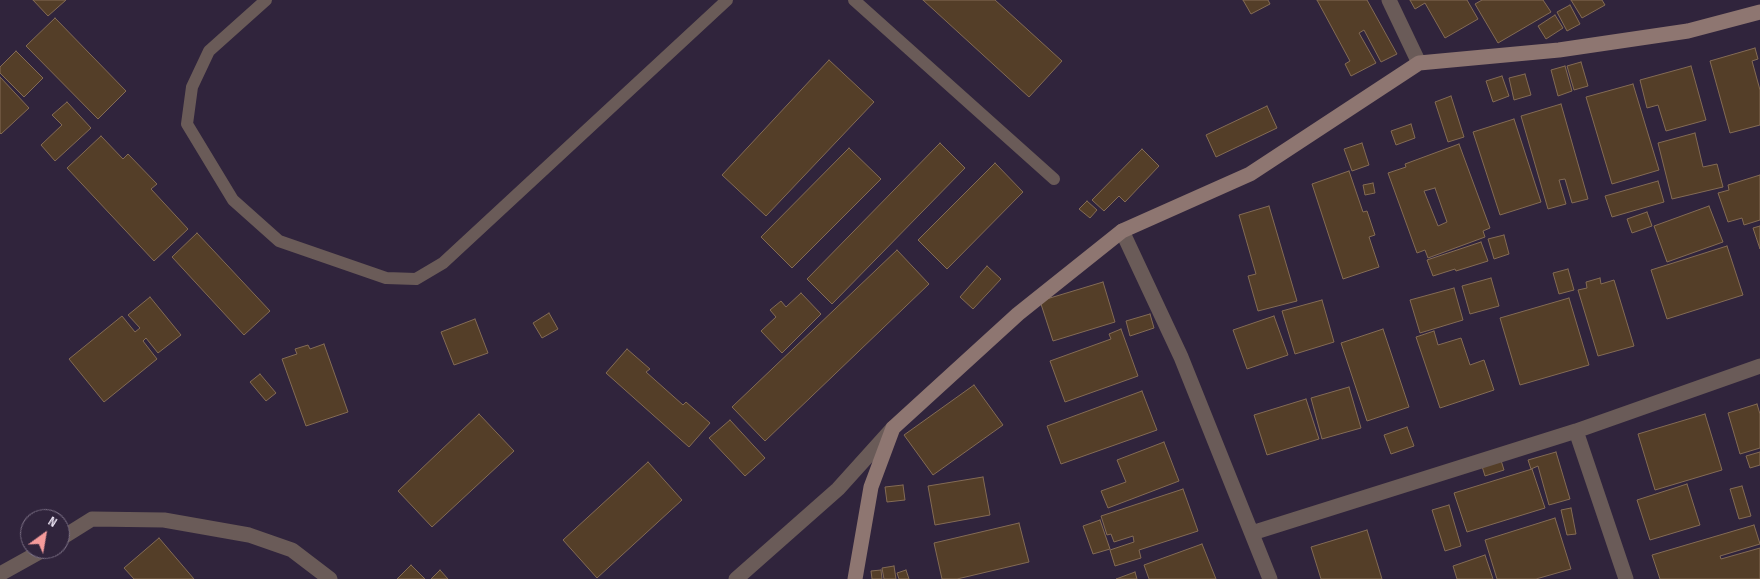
<!DOCTYPE html>
<style>
body{margin:0}
#map{position:relative;width:1760px;height:579px;overflow:hidden;background:#30243c;font-family:"Sofia Sans Condensed",sans-serif}
canvas{display:block}
.north{position:absolute;left:20px;top:509px;width:50px;height:50px;box-sizing:border-box;background:#30243c;border:1px solid #7b7085;border-radius:50%;rotate:32deg;font-size:14px;font-weight:700;line-height:20px;text-align:center;color:#ebe3f3}
.north::after{content:'';display:block;margin:auto;width:18px;height:22px;background:#f59b9b;clip-path:polygon(50% 0,100% 100%,50% 72%,0 100%)}
</style>
<div id="map">
<canvas width="1760" height="579"></canvas>
<div class="north">N</div>
</div>
<script>
const ctx = document.querySelector('canvas').getContext('2d');
ctx.lineJoin = 'round';
function paint(path, color) {
  ctx.fillStyle = color;
  ctx.fill(path, 'evenodd');
}
function shape(rows) {
  const path = new Path2D();
  for (const r of rows) {
    path.moveTo(r[0], r[1]);
    for (let i = 2; i < r.length; i += 2) path.lineTo(r[i], r[i + 1]);
  }
  return path;
}
function strokePath(path, color, width, dash) {
  ctx.strokeStyle = color;
  ctx.lineWidth = width;
  ctx.lineCap = dash ? 'butt' : 'round';
  ctx.setLineDash(dash || []);
  ctx.stroke(path);
}
const building = shape([
 [33,0,66,0,48,16,33,0],
 [923,0,995,0,1062,61,1029,97,923,0],
 [1243,0,1268,0,1270,4,1251,14,1243,0],
 [1317,0,1367,0,1397,54,1381,62,1364,30,1359,33,1376,63,1351,76,1345,64,1350,61,1317,0],
 [1410,0,1467,0,1478,19,1445,38,1425,3,1415,9,1410,0],
 [1482,0,1543,0,1551,12,1498,43,1475,4,1482,0],
 [1571,0,1602,0,1605,5,1582,18,1571,0],
 [1570,5,1580,24,1567,31,1557,12,1570,5],
 [1555,15,1563,28,1546,39,1538,26,1555,15],
 [55,18,126,91,98,119,26,46,55,18],
 [1755,48,1758,59,1752,61,1760,90,1760,125,1730,133,1710,61,1755,48],
 [16,51,43,78,24,97,0,73,0,67,16,51],
 [829,60,874,102,766,216,722,175,829,60],
 [1581,62,1588,86,1574,90,1567,66,1581,62],
 [1565,66,1572,91,1558,96,1551,70,1565,66],
 [1691,66,1706,120,1666,131,1658,105,1647,108,1640,80,1691,66],
 [1525,74,1531,95,1514,100,1509,78,1525,74],
 [1502,76,1509,96,1493,102,1486,81,1502,76],
 [0,77,29,108,1,134,0,133,0,77],
 [1633,84,1659,170,1612,184,1586,97,1633,84],
 [1451,96,1464,137,1448,142,1435,102,1451,96],
 [67,102,91,128,55,161,41,145,62,125,52,115,67,102],
 [1561,104,1588,199,1572,203,1565,179,1559,180,1566,204,1548,209,1521,116,1561,104],
 [1267,106,1277,128,1216,157,1206,135,1267,106],
 [1514,119,1541,202,1500,215,1473,132,1514,119],
 [1411,124,1415,138,1396,145,1391,131,1411,124],
 [1695,133,1703,167,1717,164,1723,187,1672,199,1658,143,1695,133],
 [101,136,123,159,128,154,157,184,151,189,188,229,154,261,67,168,101,136],
 [940,143,965,168,832,304,807,279,940,143],
 [1362,143,1369,165,1352,171,1344,149,1362,143],
 [1459,144,1490,228,1483,231,1485,237,1428,258,1425,250,1417,253,1388,173,1406,167,1405,164,1459,144],
 [1435,188,1447,222,1438,226,1424,191,1435,188],
 [849,148,881,179,792,268,761,237,849,148],
 [1142,149,1159,166,1125,202,1119,196,1104,211,1092,200,1142,149],
 [995,163,1023,192,947,269,918,240,995,163],
 [1349,171,1363,212,1367,211,1375,235,1369,237,1379,267,1343,279,1312,184,1349,171],
 [1760,175,1760,220,1744,225,1742,218,1728,222,1718,193,1729,190,1728,185,1760,175],
 [1658,181,1664,202,1612,217,1605,196,1658,181],
 [1373,183,1375,193,1365,195,1363,185,1373,183],
 [1087,201,1097,210,1090,218,1079,209,1087,201],
 [1269,206,1297,301,1258,311,1248,276,1256,274,1239,215,1269,206],
 [1709,206,1723,242,1667,262,1654,226,1709,206],
 [1647,212,1652,226,1632,233,1627,219,1647,212],
 [1760,226,1760,249,1753,228,1760,226],
 [197,233,270,311,244,335,172,257,197,233],
 [1504,235,1509,254,1494,259,1488,239,1504,235],
 [1481,242,1488,261,1456,271,1455,269,1433,276,1427,260,1481,242],
 [1727,246,1743,295,1667,319,1651,270,1727,246],
 [897,250,929,284,765,441,732,407,897,250],
 [987,266,1001,279,973,309,960,297,987,266],
 [1568,269,1574,290,1559,294,1553,273,1568,269],
 [1491,278,1499,306,1470,314,1462,286,1491,278],
 [1600,278,1601,284,1614,280,1634,346,1598,356,1578,290,1587,288,1586,282,1600,278],
 [1103,282,1115,322,1053,341,1040,301,1103,282],
 [1454,288,1463,320,1420,333,1410,300,1454,288],
 [801,293,821,314,782,353,761,331,776,317,770,310,781,301,786,307,801,293],
 [150,297,181,335,158,353,146,338,143,341,157,359,104,402,69,359,122,316,135,332,140,328,128,315,150,297],
 [1569,298,1589,365,1520,385,1500,318,1569,298],
 [1322,300,1334,342,1295,354,1282,311,1322,300],
 [549,313,558,329,542,338,533,323,549,313],
 [1150,314,1154,328,1130,336,1126,321,1150,314],
 [1274,316,1288,355,1247,369,1233,330,1274,316],
 [475,319,488,353,454,365,441,332,475,319],
 [1121,329,1138,376,1065,402,1050,361,1111,339,1109,334,1121,329],
 [1383,329,1409,407,1367,421,1341,343,1383,329],
 [1434,331,1438,345,1461,338,1470,365,1484,360,1494,390,1440,408,1416,337,1434,331],
 [324,344,348,412,306,426,282,359,297,354,295,349,308,345,310,349,324,344],
 [627,349,650,369,646,372,683,405,686,402,710,423,689,447,606,373,627,349],
 [260,374,276,393,266,401,250,382,260,374],
 [974,385,1003,425,933,475,904,435,974,385],
 [1349,387,1361,428,1322,439,1311,398,1349,387],
 [1142,391,1157,430,1061,464,1047,426,1142,391],
 [1306,399,1319,439,1267,455,1254,415,1306,399],
 [1757,404,1760,414,1760,448,1740,454,1728,413,1757,404],
 [479,414,514,451,432,527,398,491,479,414],
 [1705,414,1722,470,1655,490,1638,434,1705,414],
 [730,420,765,458,745,476,709,438,730,420],
 [1407,427,1414,446,1391,454,1384,435,1407,427],
 [1164,442,1179,481,1108,508,1101,491,1126,482,1117,460,1164,442],
 [1556,452,1570,499,1549,505,1538,466,1531,469,1528,460,1556,452],
 [1760,452,1760,465,1750,468,1746,456,1760,452],
 [1500,457,1504,470,1485,476,1481,463,1500,457],
 [648,462,682,500,597,578,563,540,648,462],
 [1532,469,1545,508,1467,532,1454,493,1532,469],
 [983,477,990,515,935,525,928,486,983,477],
 [1687,484,1700,525,1650,540,1637,500,1687,484],
 [903,485,905,500,887,502,885,487,903,485],
 [1742,486,1751,516,1739,519,1730,489,1742,486],
 [1183,489,1198,531,1139,550,1141,558,1115,566,1110,550,1134,542,1133,536,1114,542,1111,534,1107,535,1101,516,1183,489],
 [1449,505,1461,546,1445,551,1432,510,1449,505],
 [1571,508,1576,534,1567,535,1561,510,1571,508],
 [1555,518,1571,569,1536,579,1497,579,1485,540,1555,518],
 [1100,520,1110,549,1093,554,1083,526,1100,520],
 [1019,523,1029,562,957,579,942,579,934,543,1019,523],
 [1754,525,1760,544,1720,556,1721,559,1760,548,1760,579,1660,579,1652,555,1754,525],
 [1367,530,1382,579,1321,579,1311,547,1367,530],
 [159,538,194,579,134,579,124,568,159,538],
 [1202,544,1216,579,1149,579,1144,565,1202,544],
 [1485,555,1493,579,1457,579,1453,566,1485,555],
 [411,565,425,579,397,579,411,565],
 [894,566,896,579,884,579,882,568,894,566],
 [440,570,448,579,431,579,440,570],
 [881,570,882,579,872,579,871,571,881,570],
 [906,570,909,579,899,579,897,573,906,570],
 [1135,572,1137,579,1116,579,1135,572]
]);
paint(building, '#543e28');
strokePath(building, '#836b55', 1);
strokePath(shape([
 [266,0,209,51,192,87,187,124,233,200,279,241,386,278,416,279,443,263,727,0],
 [854,0,1054,179]
]), '#6a5b58', 12);
strokePath(shape([
 [1389,0,1419,63],
 [1122,231,1181,357,1270,579],
 [1576,431,1626,579],
 [1252,533,1576,431,1760,366],
 [60,539,92,519,164,520,249,535,292,550,330,579],
 [0,574,45,549],
 [736,579,838,489,893,428]
]), '#6a5b58', 15);
strokePath(shape([
 [855,579,871,487,893,428,1018,314,1122,231,1250,174,1419,63,1559,50,1688,31,1760,12]
]), '#8e7671', 15);
</script>
